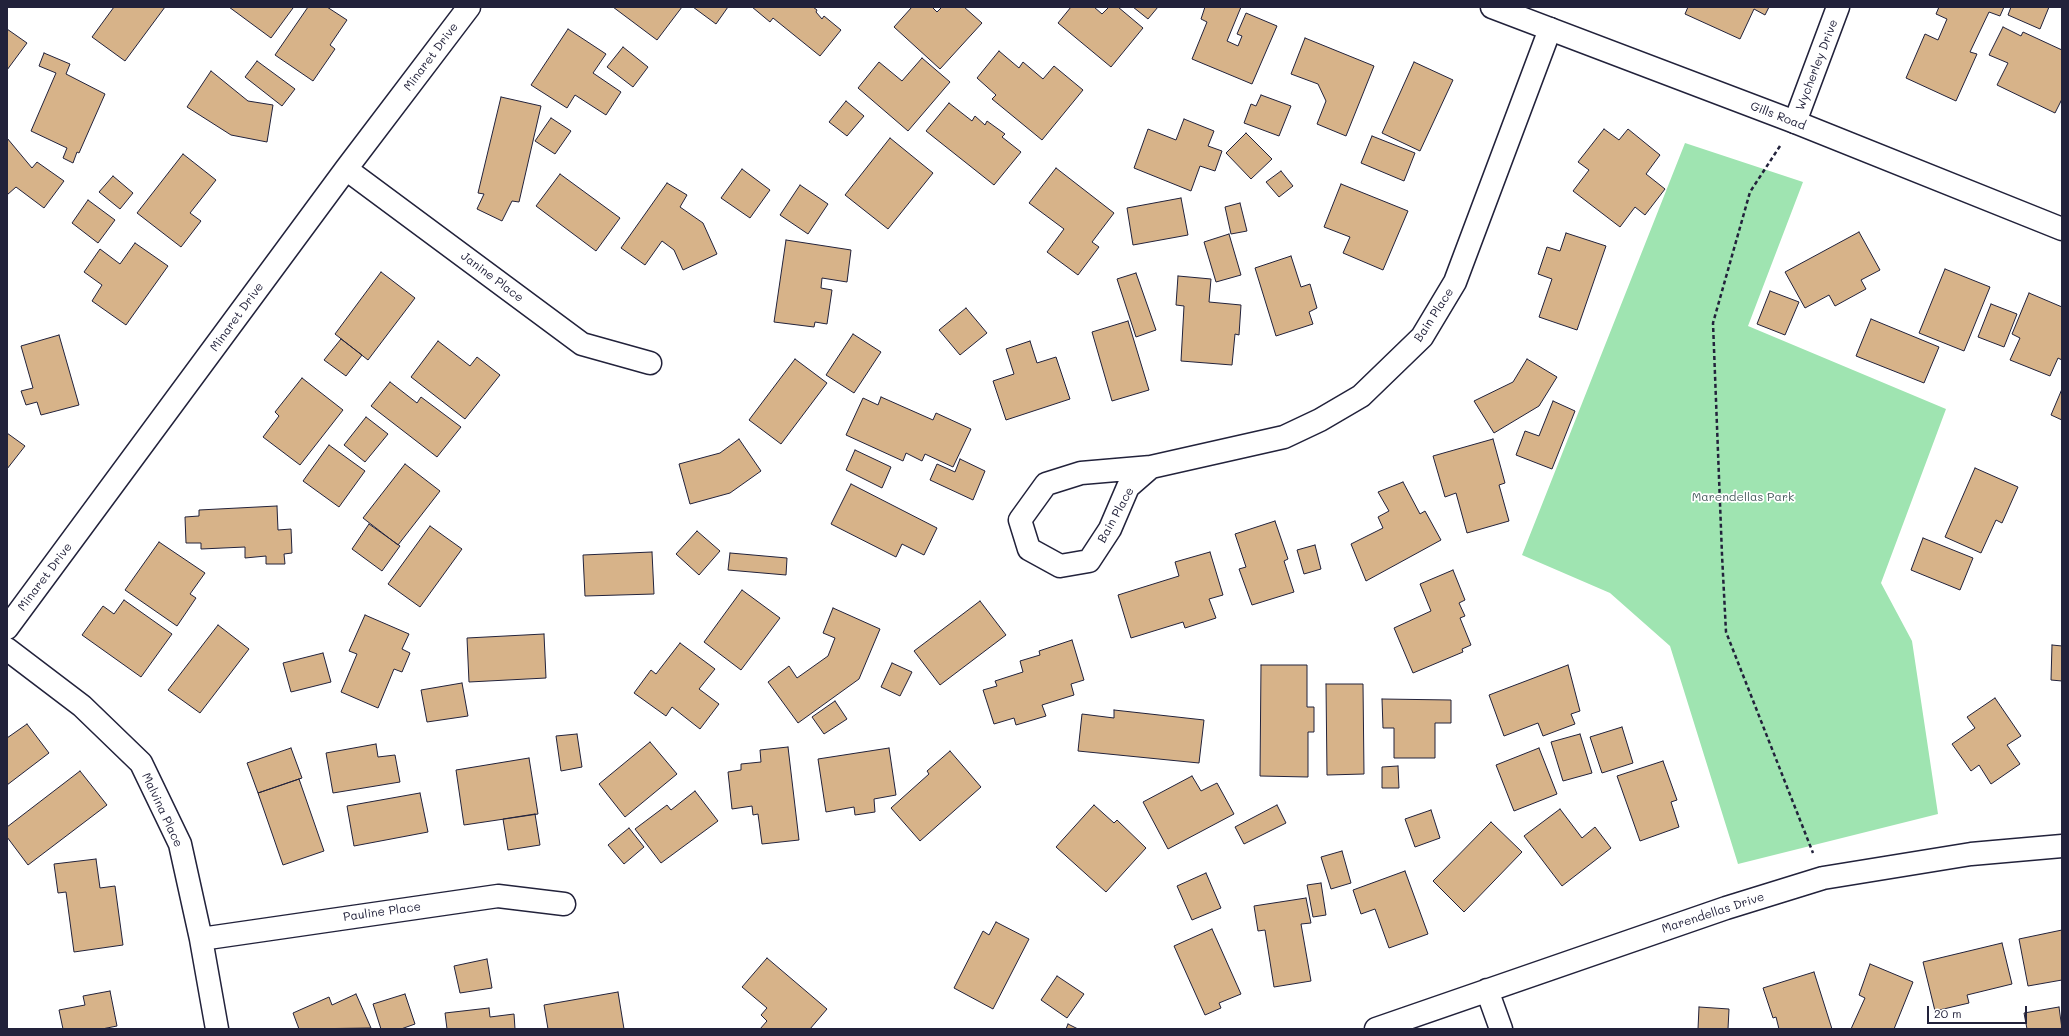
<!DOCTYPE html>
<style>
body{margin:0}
#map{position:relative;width:2069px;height:1036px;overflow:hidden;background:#fff;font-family:Mali,sans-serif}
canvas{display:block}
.frame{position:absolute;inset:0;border:8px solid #22223b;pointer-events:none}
.scale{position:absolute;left:1927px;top:1006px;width:100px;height:18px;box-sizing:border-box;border:2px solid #22223b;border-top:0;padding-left:5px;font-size:12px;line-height:14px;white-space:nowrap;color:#22223b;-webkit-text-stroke:3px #fff;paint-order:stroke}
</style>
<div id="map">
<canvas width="2069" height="1036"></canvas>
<div class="frame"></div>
<div class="scale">20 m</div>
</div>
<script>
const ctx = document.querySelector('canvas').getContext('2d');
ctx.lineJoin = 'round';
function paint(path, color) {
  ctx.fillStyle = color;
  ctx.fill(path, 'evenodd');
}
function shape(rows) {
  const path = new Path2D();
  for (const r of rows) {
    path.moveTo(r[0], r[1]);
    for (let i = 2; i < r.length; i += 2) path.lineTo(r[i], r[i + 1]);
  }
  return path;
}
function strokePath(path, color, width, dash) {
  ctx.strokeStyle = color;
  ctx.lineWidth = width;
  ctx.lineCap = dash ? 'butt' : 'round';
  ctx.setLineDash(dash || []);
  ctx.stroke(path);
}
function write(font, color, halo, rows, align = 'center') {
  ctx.font = font + ' Mali,sans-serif';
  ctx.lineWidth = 3.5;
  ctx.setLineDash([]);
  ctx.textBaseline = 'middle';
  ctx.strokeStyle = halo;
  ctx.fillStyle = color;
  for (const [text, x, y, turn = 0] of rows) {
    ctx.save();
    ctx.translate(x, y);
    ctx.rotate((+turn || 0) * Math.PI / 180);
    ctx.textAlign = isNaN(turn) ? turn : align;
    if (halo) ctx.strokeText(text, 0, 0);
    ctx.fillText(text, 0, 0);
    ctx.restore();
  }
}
paint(shape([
 [1685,143,1803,182,1748,326,1946,409,1881,583,1912,641,1938,814,1738,864,1670,646,1610,593,1522,555]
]), '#9fe4b1');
const building = shape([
 [114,7,165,7,125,61,92,37,114,7],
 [229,7,291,7,293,8,271,38,229,7],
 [308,7,327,7,347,20,330,45,335,49,313,81,275,55,308,7],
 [613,7,682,7,657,40,613,7],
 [693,7,728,7,716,24,693,7],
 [752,7,813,7,817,10,816,12,822,19,824,16,841,30,820,56,773,18,770,22,752,7],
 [912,7,932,7,937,12,942,7,964,7,982,23,940,69,894,27,912,7],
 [1071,7,1094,7,1102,14,1109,7,1118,7,1143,28,1111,67,1058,23,1071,7],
 [1133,7,1158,7,1148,19,1133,7],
 [1205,7,1241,7,1227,41,1238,46,1242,36,1237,34,1246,13,1277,26,1252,84,1192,59,1207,22,1201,19,1205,7],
 [1688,7,1769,7,1765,15,1754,9,1740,39,1685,14,1688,7],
 [1939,7,2004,7,2000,16,1989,12,1970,52,1977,54,1956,101,1906,78,1925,34,1938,40,1947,19,1936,14,1939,7],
 [2011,7,2049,7,2040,29,2008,15,2011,7],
 [2003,27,2021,36,2023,32,2062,50,2062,99,2055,113,1997,85,2008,63,1989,55,2003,27],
 [7,29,27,43,7,70,7,29],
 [568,29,606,54,593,73,621,92,606,115,575,95,567,108,531,85,568,29],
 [1305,38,1374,66,1346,136,1317,124,1326,101,1318,84,1291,74,1305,38],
 [623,47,648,67,633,87,607,67,623,47],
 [999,51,1019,68,1023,62,1043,79,1054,66,1083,90,1042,140,992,99,996,95,977,78,999,51],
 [44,53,70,64,66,74,105,94,79,153,77,152,73,163,63,158,67,148,31,131,56,73,39,66,44,53],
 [922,58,950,82,908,131,858,88,879,62,902,81,922,58],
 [257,61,295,89,282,106,245,77,257,61],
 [1414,62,1453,80,1420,151,1382,133,1414,62],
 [211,71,248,101,273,105,267,142,231,135,187,107,211,71],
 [1261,95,1291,106,1279,136,1244,123,1251,104,1256,106,1261,95],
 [501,97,541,106,519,202,512,201,502,221,477,209,484,194,478,193,501,97],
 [846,101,864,116,847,136,829,122,846,101],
 [949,103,972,121,975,116,985,125,987,121,1005,134,1002,137,1021,152,994,185,926,131,949,103],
 [551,118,571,131,555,154,535,141,551,118],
 [1184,119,1214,131,1208,146,1222,151,1215,171,1200,166,1191,191,1134,168,1148,129,1176,140,1184,119],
 [1604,129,1619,140,1628,129,1660,155,1646,174,1665,189,1645,215,1635,207,1620,227,1573,191,1589,170,1578,162,1604,129],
 [1246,133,1272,159,1251,179,1226,153,1246,133],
 [1372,136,1415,153,1404,181,1361,163,1372,136],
 [7,138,32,168,37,162,64,181,44,208,16,187,7,195,7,138],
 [890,138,933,173,888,229,845,195,890,138],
 [183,154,216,180,190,213,201,221,181,247,137,213,183,154],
 [1056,168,1114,213,1092,242,1099,247,1078,275,1047,252,1064,229,1029,203,1056,168],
 [742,169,770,190,750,218,721,198,742,169],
 [1281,171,1293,186,1279,197,1266,182,1281,171],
 [560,174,620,218,596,251,536,206,560,174],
 [113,176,133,193,120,209,99,192,113,176],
 [667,183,687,195,680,207,703,223,717,254,683,270,674,250,662,241,645,265,621,248,667,183],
 [1341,184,1408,211,1383,270,1343,253,1350,237,1324,227,1341,184],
 [800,185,828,204,808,234,780,215,800,185],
 [1181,198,1188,235,1133,245,1127,208,1181,198],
 [88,200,115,220,98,243,72,223,88,200],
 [1240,203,1247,231,1231,234,1225,207,1240,203],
 [1859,232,1880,270,1861,280,1866,289,1835,306,1829,295,1805,308,1785,272,1859,232],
 [1566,233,1606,246,1577,330,1539,317,1552,279,1538,274,1547,247,1560,251,1566,233],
 [1229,234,1241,275,1216,282,1204,242,1229,234],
 [786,240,851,250,847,282,822,278,821,288,832,290,827,324,815,322,814,327,774,322,786,240],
 [135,243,168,266,126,325,92,301,102,285,84,272,100,249,120,264,135,243],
 [1291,256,1301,287,1310,284,1317,308,1309,312,1313,324,1276,336,1255,268,1291,256],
 [1945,269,1990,287,1964,351,1919,333,1945,269],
 [381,272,415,298,368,360,335,334,381,272],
 [1136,273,1156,330,1136,337,1117,279,1136,273],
 [1178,276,1211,279,1209,302,1241,305,1239,335,1235,334,1232,365,1181,361,1184,306,1176,305,1178,276],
 [1770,291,1799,302,1785,335,1757,324,1770,291],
 [2029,293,2062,307,2062,360,2058,358,2050,376,2010,360,2020,338,2012,334,2029,293],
 [1991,304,2017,314,2004,347,1978,337,1991,304],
 [966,308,987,333,960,355,939,330,966,308],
 [1871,319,1939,347,1924,383,1856,356,1871,319],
 [1128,321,1149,390,1112,401,1092,332,1128,321],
 [853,334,881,352,854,393,826,375,853,334],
 [59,335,79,405,41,415,37,402,26,405,21,391,33,388,21,346,59,335],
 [341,339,362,355,346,376,324,360,341,339],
 [438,341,470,366,477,357,500,375,465,419,411,377,438,341],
 [1030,341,1037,363,1056,357,1070,399,1006,420,993,381,1014,374,1006,349,1030,341],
 [795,359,827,383,781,444,749,420,795,359],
 [1527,359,1557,377,1539,406,1494,433,1474,401,1513,382,1527,359],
 [302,378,343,410,300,465,263,437,279,416,275,412,302,378],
 [390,382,417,403,421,397,461,427,437,457,371,406,390,382],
 [2062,389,2062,420,2051,415,2062,389],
 [881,397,933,420,936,413,971,429,953,467,925,454,922,461,906,453,903,461,846,435,863,398,878,405,881,397],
 [1553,401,1575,411,1552,469,1516,455,1525,431,1539,436,1553,401],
 [366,417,388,434,365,462,344,445,366,417],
 [7,433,25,446,7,469,7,433],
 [739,439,761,471,730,493,690,504,679,464,720,453,739,439],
 [1493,439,1505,483,1499,485,1509,521,1467,533,1456,493,1445,497,1433,456,1493,439],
 [329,445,365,471,339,507,303,481,329,445],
 [855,450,891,467,882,488,846,470,855,450],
 [960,459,985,471,973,500,930,480,937,464,955,472,960,459],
 [405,464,440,491,398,545,363,518,405,464],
 [1975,468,2018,487,2002,523,1996,520,1981,553,1945,537,1975,468],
 [1403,482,1420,514,1425,511,1441,540,1366,581,1351,544,1383,528,1378,517,1389,511,1378,492,1403,482],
 [851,484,937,528,924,555,902,544,896,557,831,524,851,484],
 [277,506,278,530,291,529,292,553,284,554,285,564,266,564,266,556,245,558,245,547,201,549,201,543,186,543,185,517,199,516,199,510,277,506],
 [1275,521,1288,559,1284,561,1294,592,1252,605,1239,569,1246,567,1235,534,1275,521],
 [369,524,400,546,382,571,352,549,369,524],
 [430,526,462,549,420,607,388,584,430,526],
 [697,531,720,551,699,575,676,554,697,531],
 [1923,538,1973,558,1960,590,1911,570,1923,538],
 [159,542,205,573,190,594,196,598,177,626,125,590,159,542],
 [1315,545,1321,569,1304,574,1297,550,1315,545],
 [652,552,654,594,585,596,583,555,652,552],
 [1210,552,1223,595,1209,599,1216,618,1185,628,1183,622,1131,638,1118,595,1179,576,1175,562,1210,552],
 [730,553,787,558,786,575,728,570,730,553],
 [1453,570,1465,600,1459,603,1465,616,1460,618,1471,645,1462,649,1463,652,1413,673,1394,628,1431,611,1420,584,1453,570],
 [742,590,780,618,741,670,704,642,742,590],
 [124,600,172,634,141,677,82,635,103,606,114,614,124,600],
 [980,601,1006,635,940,685,914,651,980,601],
 [833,608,880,629,859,679,798,723,768,682,789,666,797,678,828,656,835,638,823,633,833,608],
 [365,615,409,634,402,649,410,653,402,672,394,669,378,708,341,692,357,654,349,651,365,615],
 [218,625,249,649,200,713,168,690,218,625],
 [544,634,546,678,469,682,467,638,544,634],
 [1072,640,1084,680,1071,684,1074,695,1042,705,1046,716,1016,725,1014,718,994,724,983,690,997,686,995,681,1023,672,1020,661,1040,655,1039,651,1072,640],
 [680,643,715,669,699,689,719,704,700,729,672,707,666,716,634,693,651,670,656,674,680,643],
 [2052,645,2062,646,2062,681,2051,680,2052,645],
 [323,653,331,682,291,692,283,663,323,653],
 [892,663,912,672,900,696,881,687,892,663],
 [1261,665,1307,665,1307,707,1314,707,1314,732,1308,732,1308,777,1260,776,1261,665],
 [1568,665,1580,711,1571,714,1575,724,1543,736,1538,723,1504,736,1489,695,1568,665],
 [462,683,468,716,427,722,421,690,462,683],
 [1326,684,1363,684,1364,774,1327,775,1326,684],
 [1995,698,2021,736,2007,745,2020,764,1991,784,1979,765,1971,771,1952,744,1975,728,1967,717,1995,698],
 [1382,699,1451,700,1451,723,1435,723,1435,758,1394,758,1394,728,1383,728,1382,699],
 [835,701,847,719,824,734,812,717,835,701],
 [1114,710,1204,720,1199,763,1078,751,1082,714,1114,718,1114,710],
 [27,724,49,753,7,785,7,738,27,724],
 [1622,727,1633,763,1602,773,1590,737,1622,727],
 [577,734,582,767,561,771,556,736,577,734],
 [1580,734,1592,773,1563,781,1551,742,1580,734],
 [650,742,677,774,625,817,599,784,650,742],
 [376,744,378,757,395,755,400,782,333,793,326,753,376,744],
 [788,747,799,840,762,844,758,814,753,815,752,806,732,809,728,772,741,770,741,764,761,762,760,750,788,747],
 [291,748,302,778,258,793,247,763,291,748],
 [889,748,896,795,874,799,875,812,855,815,854,807,826,812,818,759,889,748],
 [1539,748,1557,794,1514,811,1496,765,1539,748],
 [950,751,981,787,920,841,891,808,929,774,927,771,950,751],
 [529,758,538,814,464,825,456,770,529,758],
 [1663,761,1677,800,1671,802,1679,827,1640,841,1617,776,1663,761],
 [1398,766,1399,788,1382,788,1382,767,1398,766],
 [80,771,107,805,28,865,7,837,7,827,80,771],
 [1192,776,1201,791,1217,783,1234,814,1168,849,1143,802,1192,776],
 [299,779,324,851,283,865,258,793,299,779],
 [695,791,718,821,661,863,635,829,667,805,671,810,695,791],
 [420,793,428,832,354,846,347,806,420,793],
 [1094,805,1114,823,1117,820,1146,848,1106,892,1056,847,1094,805],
 [1277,805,1286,823,1244,844,1235,827,1277,805],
 [1560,809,1582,838,1595,827,1611,848,1562,886,1524,836,1560,809],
 [1431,810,1440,838,1415,847,1405,819,1431,810],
 [535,814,540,845,508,850,503,819,535,814],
 [1491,822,1522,852,1464,912,1433,881,1491,822],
 [629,828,644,847,624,864,608,845,629,828],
 [1342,851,1351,883,1331,889,1321,857,1342,851],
 [96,859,100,888,115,886,123,945,74,952,66,892,58,893,54,864,96,859],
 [1405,871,1428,934,1389,948,1375,909,1361,914,1353,890,1405,871],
 [1206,873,1221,908,1192,920,1177,886,1206,873],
 [1321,883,1326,915,1313,917,1307,885,1321,883],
 [1306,898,1311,923,1301,924,1311,981,1274,987,1265,930,1258,931,1254,906,1306,898],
 [996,922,1029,939,993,1009,954,988,983,931,989,935,996,922],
 [1212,929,1241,994,1219,1003,1221,1008,1205,1015,1174,946,1212,929],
 [2062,930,2062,980,2028,986,2019,939,2062,930],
 [2002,943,2012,984,1967,995,1969,1003,1935,1011,1923,962,2002,943],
 [767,958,827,1009,810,1029,760,1029,767,1021,761,1015,767,1008,742,987,767,958],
 [487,959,492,988,460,993,454,966,487,959],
 [1870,964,1913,982,1894,1029,1851,1029,1865,998,1859,995,1870,964],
 [1814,972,1832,1029,1779,1029,1776,1017,1773,1018,1763,988,1814,972],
 [1057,976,1084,994,1067,1018,1041,1000,1057,976],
 [110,991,117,1026,102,1029,63,1029,59,1010,85,1005,83,996,110,991],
 [618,992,624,1029,548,1029,544,1005,618,992],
 [356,994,371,1028,299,1029,293,1013,329,997,332,1005,356,994],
 [405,994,415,1024,401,1029,381,1029,373,1004,405,994],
 [1699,1007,1729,1009,1728,1029,1698,1029,1699,1007],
 [2059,1007,2062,1029,2027,1029,2024,1013,2059,1007],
 [489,1008,490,1017,514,1014,515,1029,447,1029,445,1013,489,1008],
 [1068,1024,1078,1029,1066,1029,1068,1024]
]);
paint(building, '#d7b389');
strokePath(building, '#22223b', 1);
const street = shape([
 [1795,122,1838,7],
 [346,169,582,344,650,363],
 [1151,467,1081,473,1046,484,1020,520,1029,549,1060,566,1089,561,1110,529,1128,487,1151,467,1284,437,1320,420,1361,396,1422,337,1455,282,1550,29],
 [7,628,346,169,469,7],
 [7,649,82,706,141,763,180,844,201,939,217,1029],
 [201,939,498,896,564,904],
 [1487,990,1501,1029],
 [1376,1029,1726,908,1823,878,1971,854,2062,846]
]);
const secondary = shape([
 [1492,7,1795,122,2062,229]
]);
strokePath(street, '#22223b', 25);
strokePath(secondary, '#22223b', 25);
strokePath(shape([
 [1780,146,1750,192,1713,323,1722,555,1726,632,1813,853]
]), '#22223b', 2.5, [4, 3]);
strokePath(street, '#fff', 22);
strokePath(secondary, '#fff', 22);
write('12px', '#22223b', '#fff', [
 ["Minaret Drive",431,57,-53],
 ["Wycherley Drive",1817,65,-69],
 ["Gills Road",1778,116,21],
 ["Janine Place",492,277,37],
 ["Bain Place",1434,315,-57],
 ["Minaret Drive",237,317,-54],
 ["Bain Place",1116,515,-61],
 ["Minaret Drive",45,577,-53],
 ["Malvina Place",162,810,65],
 ["Pauline Place",382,912,-8],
 ["Marendellas Drive",1713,913,-18]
]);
write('12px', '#485c5e', '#fff', [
 ["Marendellas Park",1743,497]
]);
</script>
